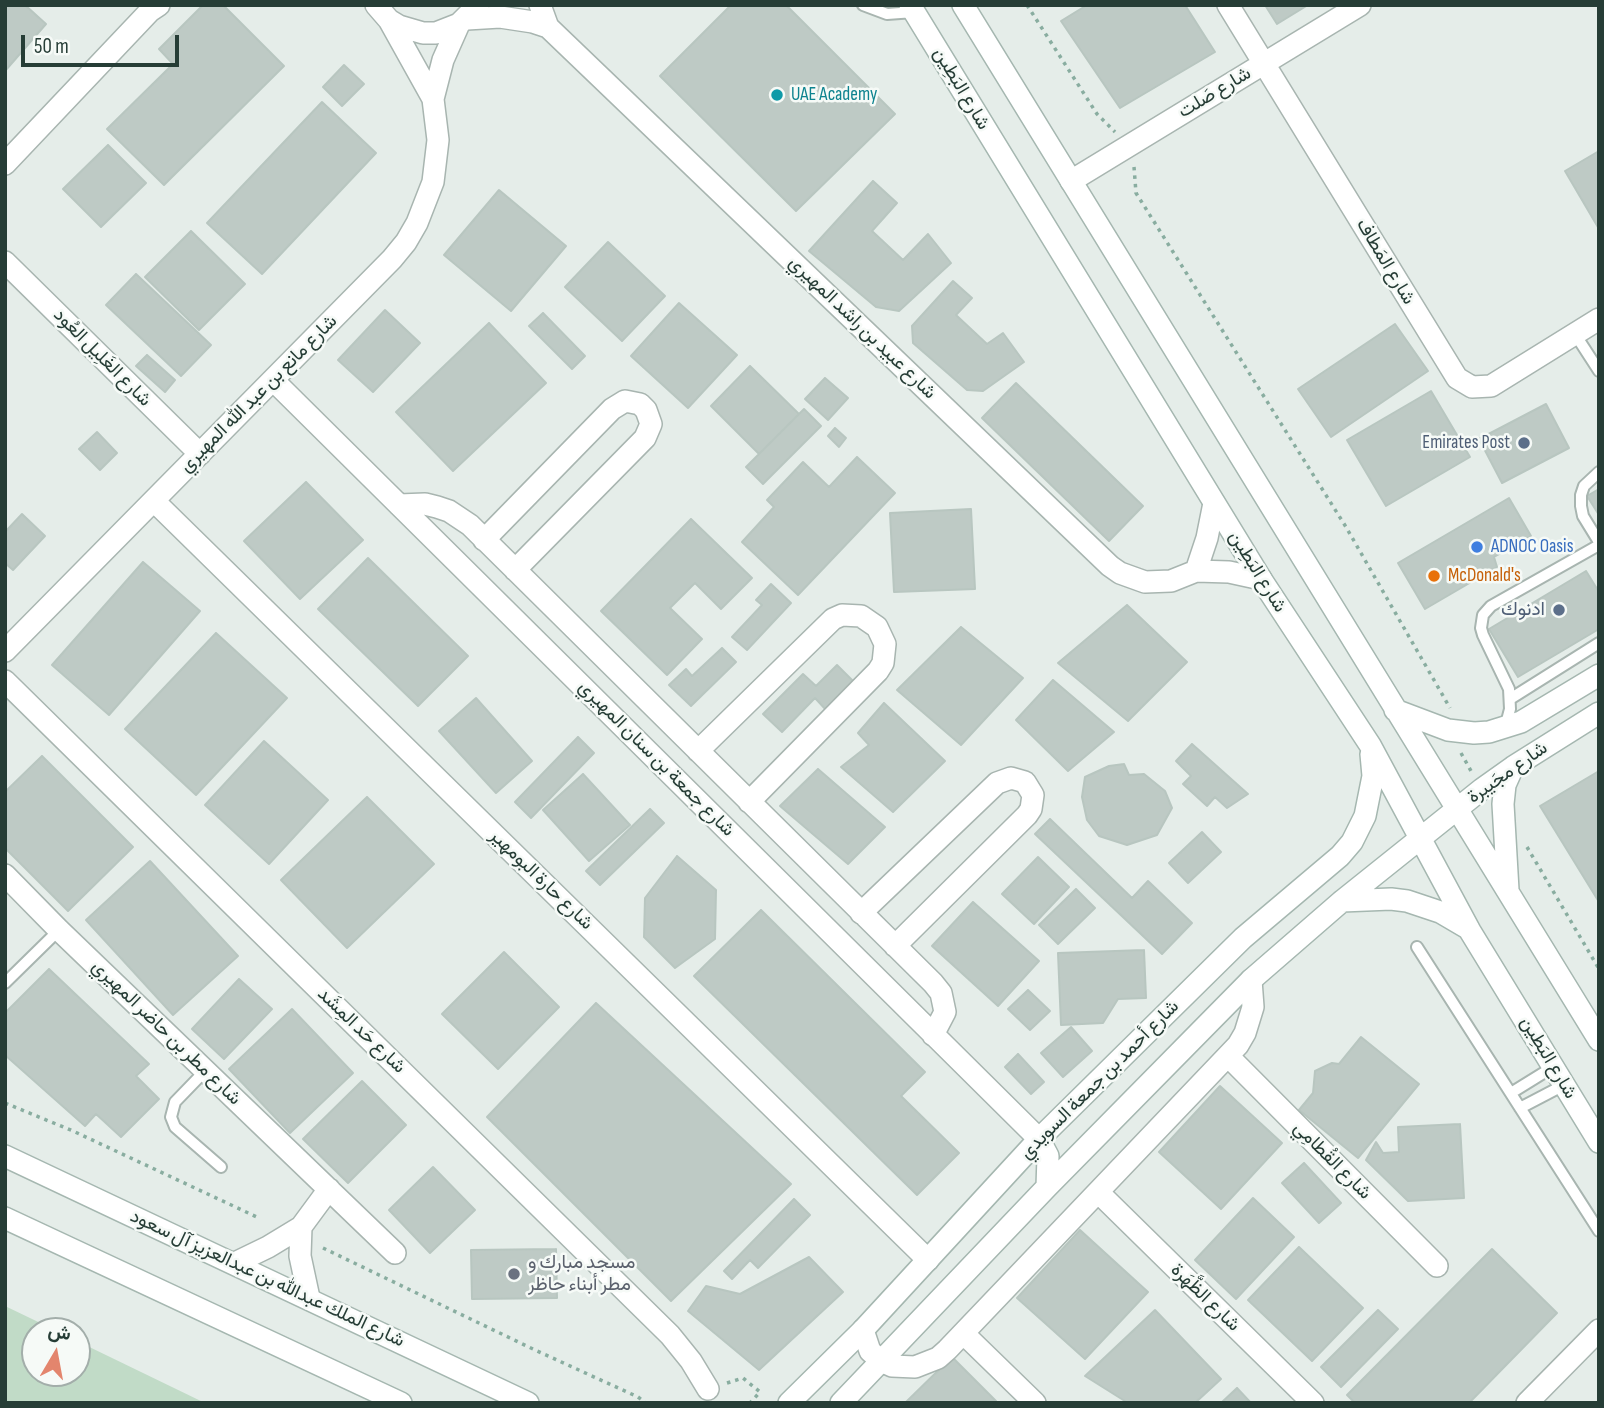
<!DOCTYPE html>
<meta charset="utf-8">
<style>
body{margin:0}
#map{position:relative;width:1604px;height:1408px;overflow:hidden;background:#e5ede9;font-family:"Sofia Sans Condensed",Vazirmatn,sans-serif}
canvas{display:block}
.frame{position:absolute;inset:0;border:7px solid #263d36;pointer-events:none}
.north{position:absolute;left:21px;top:1317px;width:70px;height:70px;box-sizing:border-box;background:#f6faf7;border:2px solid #a3aeaa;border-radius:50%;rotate:10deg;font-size:19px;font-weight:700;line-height:28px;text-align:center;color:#263d36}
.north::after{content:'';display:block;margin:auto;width:24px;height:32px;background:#e3856d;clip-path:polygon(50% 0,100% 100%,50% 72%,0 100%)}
.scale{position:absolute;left:21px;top:35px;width:158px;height:32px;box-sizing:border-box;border:4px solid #263d36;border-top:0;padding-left:9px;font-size:21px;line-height:24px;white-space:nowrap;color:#263d36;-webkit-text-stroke:5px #f6faf7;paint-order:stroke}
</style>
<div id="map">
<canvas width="1604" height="1408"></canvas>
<div class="frame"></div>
<div class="north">ش</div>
<div class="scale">50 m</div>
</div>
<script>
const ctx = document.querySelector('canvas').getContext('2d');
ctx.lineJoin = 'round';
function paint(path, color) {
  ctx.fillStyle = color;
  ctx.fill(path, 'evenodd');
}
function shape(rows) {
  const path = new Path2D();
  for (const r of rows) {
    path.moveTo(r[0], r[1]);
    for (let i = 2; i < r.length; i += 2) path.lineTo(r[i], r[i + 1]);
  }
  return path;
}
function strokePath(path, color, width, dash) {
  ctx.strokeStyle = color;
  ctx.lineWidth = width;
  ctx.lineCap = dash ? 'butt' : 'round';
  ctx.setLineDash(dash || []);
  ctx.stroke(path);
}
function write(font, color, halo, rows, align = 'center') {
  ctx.font = font + ' "Sofia Sans Condensed",Vazirmatn,sans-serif';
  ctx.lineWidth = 5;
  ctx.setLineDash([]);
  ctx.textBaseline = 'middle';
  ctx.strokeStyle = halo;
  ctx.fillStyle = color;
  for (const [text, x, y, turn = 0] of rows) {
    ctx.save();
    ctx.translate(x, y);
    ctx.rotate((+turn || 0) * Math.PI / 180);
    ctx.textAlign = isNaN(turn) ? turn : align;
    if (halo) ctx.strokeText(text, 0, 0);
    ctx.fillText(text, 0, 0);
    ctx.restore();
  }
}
paint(shape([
 [5,1306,57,1331,35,1331,35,1373,77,1373,77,1341,205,1403,5,1403]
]), '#c1dbc7');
const building = shape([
 [5,5,25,5,46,24,5,71,5,5],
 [203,5,223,5,284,66,164,185,107,129,173,64,159,49,203,5],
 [731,5,786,5,895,114,796,211,660,76,731,5],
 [1087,5,1185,5,1215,52,1120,108,1061,21,1087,5],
 [1265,5,1308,5,1277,24,1265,5],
 [344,65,364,84,342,106,323,87,344,65],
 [322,102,376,153,262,274,207,223,322,102],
 [108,145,146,183,101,227,63,189,108,145],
 [1599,151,1599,229,1565,171,1599,151],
 [873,181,897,203,872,231,903,260,928,234,951,263,899,311,876,307,809,251,873,181],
 [499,190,566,246,511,311,444,255,499,190],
 [191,231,245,284,199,330,145,277,191,231],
 [608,242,665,296,622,341,565,287,608,242],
 [136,274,211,345,181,376,106,305,136,274],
 [953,281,972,298,956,315,987,344,1003,333,1024,362,983,391,967,390,913,343,912,326,953,281],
 [679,303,737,355,688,408,631,356,679,303],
 [385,310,420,343,373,392,338,360,385,310],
 [543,313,585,356,572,369,529,326,543,313],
 [489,323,546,383,453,471,396,412,489,323],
 [1395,324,1428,371,1331,437,1298,389,1395,324],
 [147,355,175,380,165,392,136,366,147,355],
 [750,366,799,414,759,454,711,406,750,366],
 [825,378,848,398,828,420,805,399,825,378],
 [1016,383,1143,506,1109,541,982,418,1016,383],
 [1431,391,1470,457,1386,506,1347,440,1431,391],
 [1546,404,1569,448,1502,483,1479,439,1546,404],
 [804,409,821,426,763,484,746,467,804,409],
 [835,428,846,438,839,447,828,436,835,428],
 [97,432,117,453,100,470,79,449,97,432],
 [857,457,895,493,798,595,742,542,774,507,767,500,803,462,829,487,857,457],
 [306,482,363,540,300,599,244,541,306,482],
 [1599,489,1599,515,1587,496,1599,489],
 [1509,498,1531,536,1494,557,1497,567,1425,609,1398,563,1509,498],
 [971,509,975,589,894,592,890,513,971,509],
 [22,514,45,536,13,570,5,563,5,532,22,514],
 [691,519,752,578,721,609,695,583,670,608,702,639,667,675,601,611,691,519],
 [368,558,468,656,418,706,318,609,368,558],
 [143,562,200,611,109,715,52,665,143,562],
 [1586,571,1599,592,1599,629,1518,677,1489,629,1586,571],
 [771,584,791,603,747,650,732,637,762,605,756,600,771,584],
 [1127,605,1187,662,1128,721,1058,663,1127,605],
 [961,627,1023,678,961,745,897,690,961,627],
 [216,633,287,698,196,795,125,729,216,633],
 [722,648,736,662,691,706,669,685,686,669,692,676,722,648],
 [837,665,855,683,827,711,815,698,782,732,763,714,803,674,816,686,837,665],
 [1053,680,1114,732,1068,771,1016,720,1053,680],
 [476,698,532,761,496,793,439,731,476,698],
 [884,703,945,761,893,812,841,767,869,745,858,733,884,703],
 [578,737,594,753,531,818,515,802,578,737],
 [264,741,328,800,269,864,205,805,264,741],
 [1192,744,1248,794,1227,808,1215,797,1207,806,1183,784,1191,776,1176,761,1192,744],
 [42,756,133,847,68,911,5,848,5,792,42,756],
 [1124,764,1129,775,1144,774,1165,791,1172,808,1157,835,1127,845,1099,836,1087,820,1082,797,1085,777,1109,766,1124,764],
 [818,769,885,827,848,864,780,806,818,769],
 [1599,771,1599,902,1540,806,1599,771],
 [583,774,630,825,589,861,543,810,583,774],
 [367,797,434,864,347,948,281,880,367,797],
 [650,809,664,823,600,885,586,871,650,809],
 [1050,819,1132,898,1148,881,1192,923,1162,954,1035,834,1050,819],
 [1202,832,1221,852,1188,883,1169,863,1202,832],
 [677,856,716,890,715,939,675,968,644,937,645,898,677,856],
 [1038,857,1069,887,1034,924,1002,894,1038,857],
 [150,861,238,956,173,1015,86,920,150,861],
 [1076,889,1095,908,1058,944,1039,925,1076,889],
 [973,902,1039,961,998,1006,932,946,973,902],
 [761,910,925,1072,901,1096,959,1153,917,1195,694,976,761,910],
 [1144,950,1146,998,1118,999,1103,1023,1061,1025,1058,953,1144,950],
 [504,952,559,1007,498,1069,442,1014,504,952],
 [49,969,149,1064,136,1076,159,1099,121,1137,96,1114,85,1126,5,1055,5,1013,49,969],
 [239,979,272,1009,224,1059,192,1029,239,979],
 [1028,990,1050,1011,1030,1030,1008,1009,1028,990],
 [596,1003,791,1184,671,1301,487,1117,596,1003],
 [292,1009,353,1073,290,1133,229,1069,292,1009],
 [1071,1027,1092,1051,1063,1077,1041,1053,1071,1027],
 [1361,1037,1419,1084,1358,1158,1299,1110,1313,1093,1315,1071,1332,1063,1339,1064,1361,1037],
 [1018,1054,1044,1082,1031,1094,1005,1067,1018,1054],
 [362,1081,406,1125,348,1183,303,1139,362,1081],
 [1220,1086,1282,1143,1221,1209,1159,1152,1220,1086],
 [1460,1124,1464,1198,1408,1201,1366,1160,1376,1142,1383,1153,1399,1152,1398,1127,1460,1124],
 [1304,1163,1341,1203,1319,1223,1282,1183,1304,1163],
 [433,1167,475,1210,430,1253,389,1210,433,1167],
 [1253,1198,1294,1237,1236,1299,1195,1260,1253,1198],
 [794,1199,810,1215,758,1268,750,1260,732,1279,724,1271,794,1199],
 [1080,1230,1148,1292,1085,1359,1017,1298,1080,1230],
 [1299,1247,1363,1308,1312,1361,1248,1300,1299,1247],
 [556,1249,557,1298,472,1299,471,1250,556,1249],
 [1492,1249,1557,1313,1469,1403,1355,1403,1347,1395,1492,1249],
 [809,1257,843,1292,759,1370,688,1311,706,1286,740,1294,809,1257],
 [1155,1310,1221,1379,1195,1403,1128,1403,1085,1376,1155,1310],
 [1378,1310,1398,1329,1341,1387,1321,1367,1378,1310],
 [952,1357,996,1401,905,1403,952,1357],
 [1237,1388,1251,1403,1221,1403,1237,1388]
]);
paint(building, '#becac5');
strokePath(building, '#b8c6c0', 2);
const lane = shape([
 [863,5,887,14,914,12],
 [1575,334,1599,371],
 [1599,472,1584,486,1581,495,1581,506,1583,516,1599,542],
 [1510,699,1599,643],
 [1505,728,1510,709,1509,689,1483,635,1481,628,1483,615,1491,606,1599,545],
 [1417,947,1599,1231],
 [5,983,59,930],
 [205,1071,175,1102,171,1117,175,1127,221,1167],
 [1511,1093,1553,1067],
 [1520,1108,1564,1085]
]);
const street = shape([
 [376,5,389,20,399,26,423,33,436,33,459,24,478,5],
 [540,5,548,27,1110,566,1120,573,1145,582,1171,581,1196,571,1229,572,1261,579],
 [1228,5,1457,378,1472,387,1491,386,1599,319],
 [467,19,500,17,533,22,548,27],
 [389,20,433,99],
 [5,164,150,11,159,5],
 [1071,181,1360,5],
 [5,262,200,454],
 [273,380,1039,1139],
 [154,501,928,1260],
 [399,505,425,504,437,507,449,511,470,525,933,983,941,993,945,1012,933,1035],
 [484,540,612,409,625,401,640,404,646,410,651,424,645,438,515,570],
 [1196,571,1207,538,1214,503],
 [5,651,392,259,406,242,417,223,433,182,438,140,433,99,443,60,459,24],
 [5,681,670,1335,691,1361,708,1389],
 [698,751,833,619,842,615,861,616,877,627,885,644,883,663,878,671,749,802],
 [5,875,59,930,395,1253],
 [861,913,997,783,1011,778,1025,782,1033,795,1031,809,1027,815,895,946],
 [1228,1056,1437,1266],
 [1098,1192,1313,1403],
 [301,1227,300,1256,309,1298],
 [235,1263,268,1247,301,1227,329,1189],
 [863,1330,870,1351,881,1361,892,1366,915,1367,938,1358,947,1350,1238,1045,1245,1033,1253,1007,1251,980],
 [964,1334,1035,1403],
 [1527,1403,1599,1330]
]);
const secondary = shape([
 [910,5,1261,579,1370,745,1470,931,1599,1142],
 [963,5,1599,1040],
 [1395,710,1448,730,1474,733,1489,732,1521,722,1599,675],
 [1508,890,1503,804,1505,785,1513,767],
 [1342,901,1391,899,1407,901,1440,912,1469,929],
 [1039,1139,1048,1156,1047,1187],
 [5,1156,528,1403],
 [5,1218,401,1403],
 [789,1403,863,1330,1039,1139,1243,938,1340,856,1352,842,1365,816,1373,776,1371,754],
 [841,1403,1047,1187,1251,980,1342,901,1482,789,1513,767,1599,713]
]);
strokePath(lane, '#a8b5b0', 14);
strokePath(street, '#a8b5b0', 24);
strokePath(secondary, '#a5b7b0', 24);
strokePath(shape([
 [1027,5,1097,114,1115,132],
 [1134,167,1136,193,1346,527,1450,708],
 [1461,753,1471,771],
 [1527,847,1599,969],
 [5,1103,73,1131,259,1218],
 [323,1248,535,1350,638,1397,646,1403],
 [727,1383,743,1378,760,1392,750,1403]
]), '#89ada0', 3.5, [3.5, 5]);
strokePath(lane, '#fff', 10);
strokePath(street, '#fff', 21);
strokePath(secondary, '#fff', 21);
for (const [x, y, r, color] of [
 [777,95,7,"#0f9aa8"],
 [1524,443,7,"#5c6f8a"],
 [1477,547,7,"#3f7fe0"],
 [1434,576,7,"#e8710a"],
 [1559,610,7,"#5c6f8a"],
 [514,1274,7,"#6b7280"]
]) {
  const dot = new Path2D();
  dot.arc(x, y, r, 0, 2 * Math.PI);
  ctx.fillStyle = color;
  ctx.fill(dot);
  strokePath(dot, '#f6faf7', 2.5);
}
write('19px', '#263d36', '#f6faf7', [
 ["شارع البَطِين",961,89,59],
 ["شارع صَلت",1215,93,-31],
 ["شارع المَطاف",1385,262,59],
 ["شارع عبيد بن راشد المهيري",862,328,44],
 ["شارع الغَلِيل العُود",102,358,45],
 ["شارع مانع بن عبد الله المهيري",259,394,-45],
 ["شارع البَطِين",1257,572,58],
 ["شارع جمعة بن سنان المهيري",656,759,45],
 ["شارع مجَيبرة",1508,773,-35],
 ["شارع حارة البومهير",541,880,44],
 ["شارع حَد المِشَد",361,1031,44],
 ["شارع مطر بن حاضر المهيري",166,1033,44],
 ["شارع البَطِين",1548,1058,59],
 ["شارع أحمد بن جمعة السويدي",1100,1080,-45],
 ["شارع القُطامِي",1332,1161,45],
 ["شارع الملك عبدالله بن عبدالعزيز آل سعود",267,1279,25],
 ["شارع الظَّهَرة",1205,1298,44]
]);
write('19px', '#0d838f', '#f6faf7', [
 ["UAE Academy",791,95]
], 'left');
write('19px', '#4e5e75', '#f6faf7', [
 ["Emirates Post",1510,443],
 ["ادنوك",1545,610]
], 'right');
write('19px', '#366cbe', '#f6faf7', [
 ["ADNOC Oasis",1491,547]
], 'left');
write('19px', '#c56008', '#f6faf7', [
 ["McDonald's",1448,576]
], 'left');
write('19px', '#5b616d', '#f6faf7', [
 ["مسجد مبارك و",528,1263],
 ["مطر أبناء حاظر",528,1285]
], 'left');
</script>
